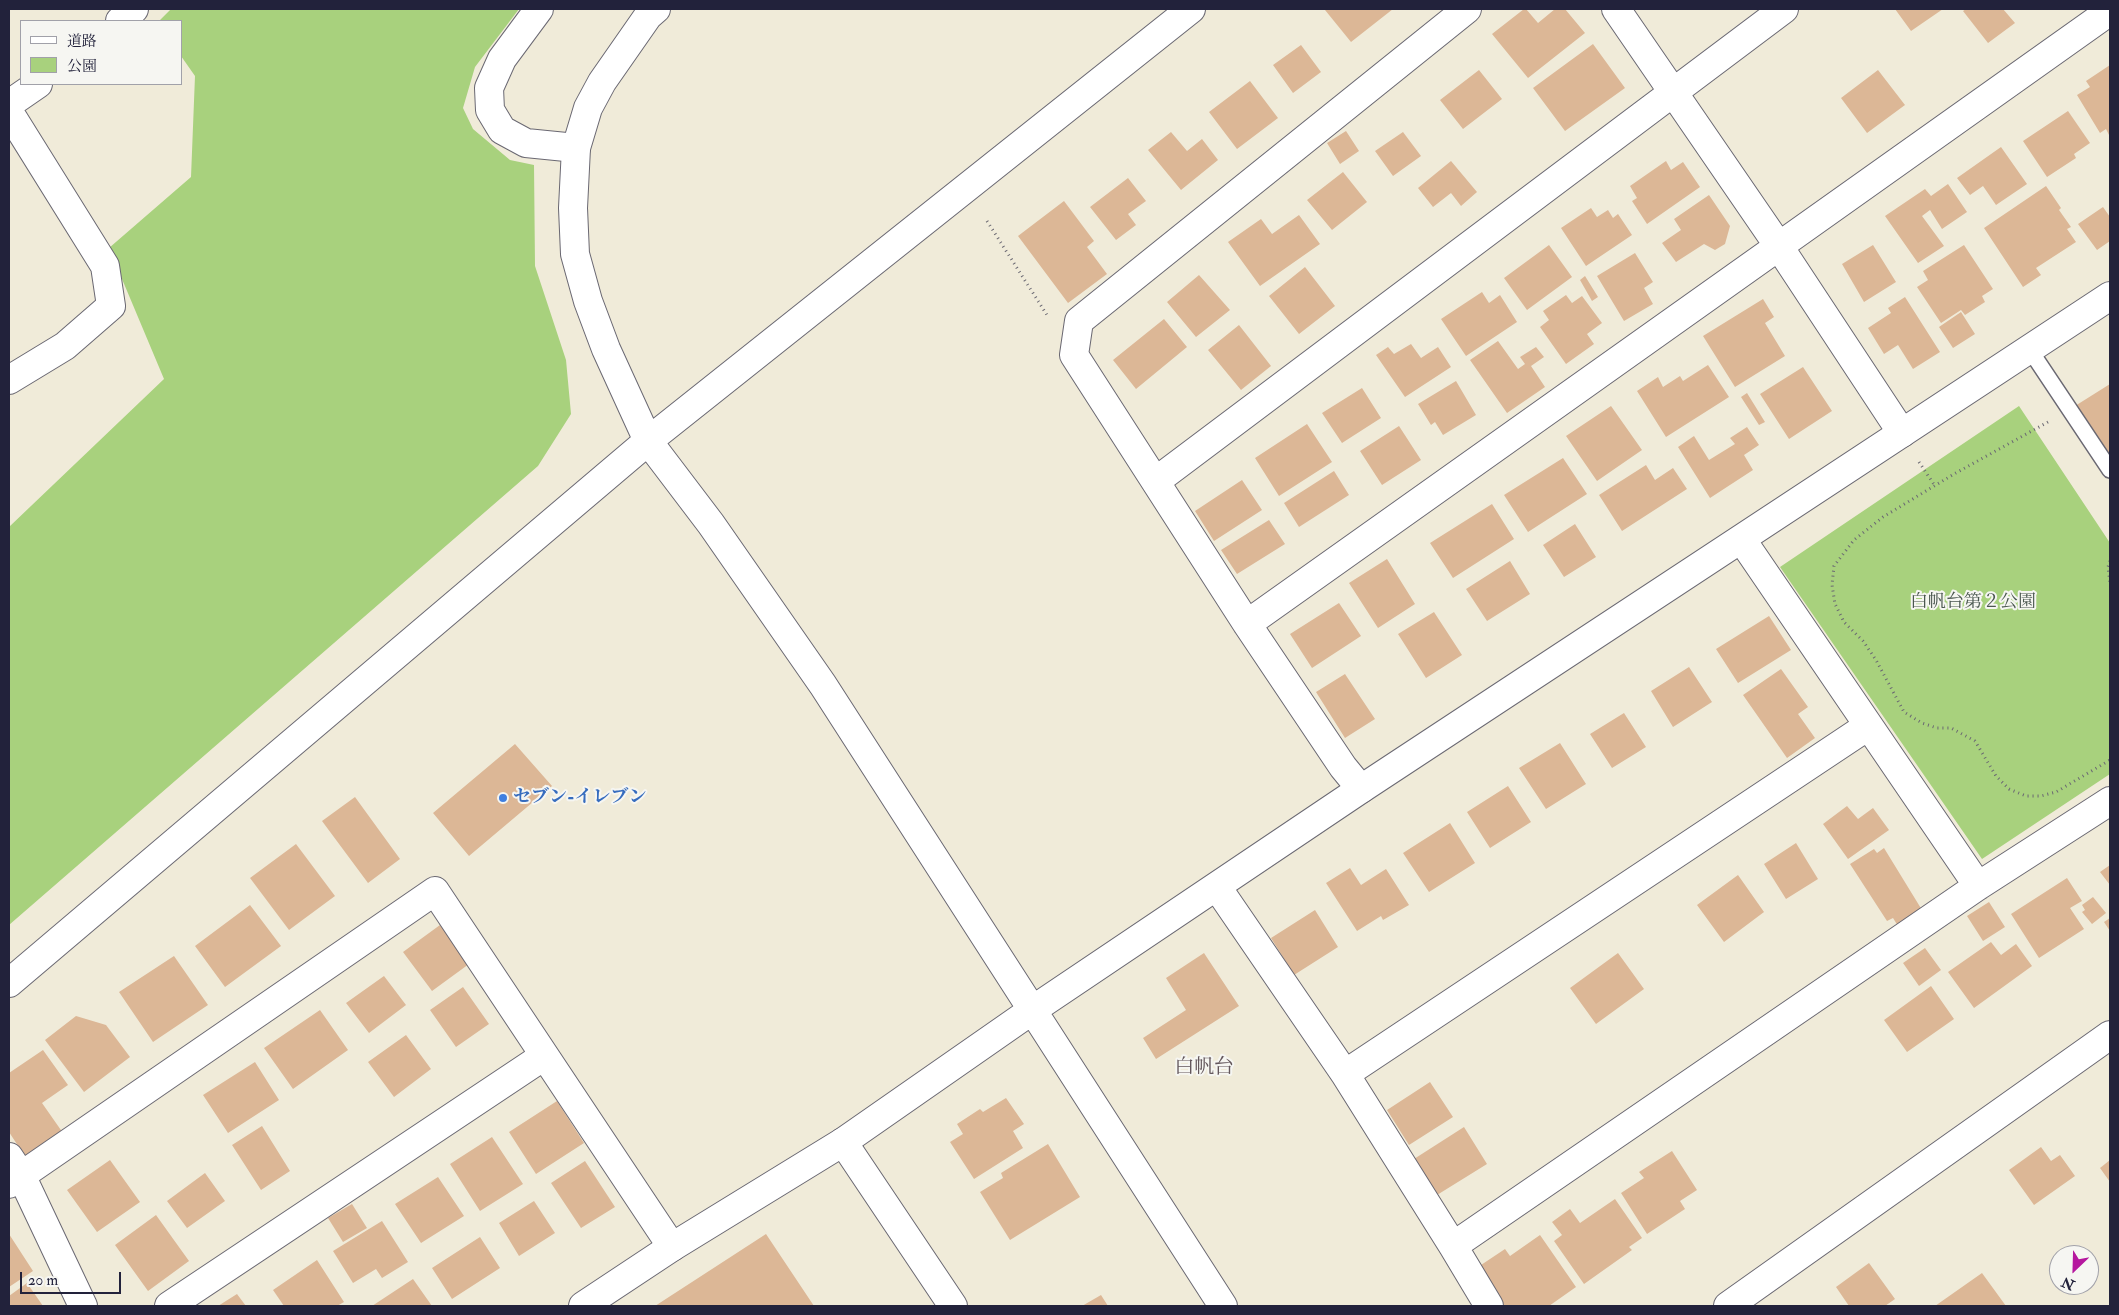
<!DOCTYPE html>
<meta charset="utf-8">
<style>
body{margin:0}
#map{position:relative;width:2119px;height:1315px;overflow:hidden;background:#f0ebd9;font-family:"IM FELL Double Pica","Noto Serif JP",serif}
canvas{display:block}
.frame{position:absolute;inset:0;border:10px solid #22223b;pointer-events:none}
.legend{position:absolute;left:20px;top:20px;width:162px;height:65px;box-sizing:border-box;background:#f6f6f2;border:1px solid #a1a1a9;margin:0;padding:6px 9px;list-style:none;font-size:15px;color:#22223b}
.legend li{display:flex;align-items:center;gap:10px;height:25px}
.legend b{width:25px;border:1px solid #a1a1a9}
.north{position:absolute;left:2049px;top:1245px;width:50px;height:50px;box-sizing:border-box;background:#f6f6f2;border:1px solid #a1a1a9;border-radius:50%;rotate:204deg;font-size:14px;font-weight:700;line-height:20px;text-align:center;color:#22223b}
.north::after{content:'';display:block;margin:auto;width:18px;height:22px;background:#b5179e;clip-path:polygon(50% 0,100% 100%,50% 72%,0 100%)}
.scale{position:absolute;left:20px;top:1272px;width:101px;height:22px;box-sizing:border-box;border:2px solid #22223b;border-top:0;padding-left:6px;font-size:15px;line-height:18px;white-space:nowrap;color:#22223b;-webkit-text-stroke:4px #f6f6f2;paint-order:stroke}
</style>
<div id="map">
<canvas width="2119" height="1315"></canvas>
<div class="frame"></div>
<ul class="legend">
<li><b style="height:6px;background:#fff"></b>道路</li>
<li><b style="height:14px;background:#a8d17d"></b>公園</li>
</ul>
<div class="north">N</div>
<div class="scale">20 m</div>
</div>
<script>
const ctx = document.querySelector('canvas').getContext('2d');
ctx.lineJoin = 'round';
function paint(path, color) {
  ctx.fillStyle = color;
  ctx.fill(path, 'evenodd');
}
function shape(rows) {
  const path = new Path2D();
  for (const r of rows) {
    path.moveTo(r[0], r[1]);
    for (let i = 2; i < r.length; i += 2) path.lineTo(r[i], r[i + 1]);
  }
  return path;
}
function strokePath(path, color, width, dash) {
  ctx.strokeStyle = color;
  ctx.lineWidth = width;
  ctx.lineCap = dash ? 'butt' : 'round';
  ctx.setLineDash(dash || []);
  ctx.stroke(path);
}
function write(font, color, halo, rows, align = 'center') {
  ctx.font = font + ' "IM FELL Double Pica","Noto Serif JP",serif';
  ctx.lineWidth = 4;
  ctx.setLineDash([]);
  ctx.textBaseline = 'middle';
  ctx.strokeStyle = halo;
  ctx.fillStyle = color;
  for (const [text, x, y, turn = 0] of rows) {
    ctx.save();
    ctx.translate(x, y);
    ctx.rotate((+turn || 0) * Math.PI / 180);
    ctx.textAlign = isNaN(turn) ? turn : align;
    if (halo) ctx.strokeText(text, 0, 0);
    ctx.fillText(text, 0, 0);
    ctx.restore();
  }
}
paint(shape([
 [171,9,519,9,475,67,463,108,473,129,510,160,534,165,535,266,566,360,571,414,538,466,9,925,9,527,164,379,109,248,191,177,195,76,181,56,181,21,159,21],
 [2019,406,2110,543,2110,774,1982,859,1780,567]
]), '#a8d17d');
paint(shape([
 [1327,9,1393,9,1351,42,1325,10],
 [1524,9,1526,9,1538,23,1555,9,1565,9,1585,33,1528,78,1492,34],
 [1895,9,1943,9,1911,31],
 [1966,9,2003,9,2015,23,1988,43,1963,11],
 [1593,44,1625,88,1565,131,1533,88],
 [1301,45,1321,72,1293,93,1273,65],
 [2110,65,2110,137,2106,129,2100,133,2077,95,2090,87,2086,81],
 [1479,70,1502,99,1463,129,1440,100],
 [1878,70,1905,105,1867,133,1841,98],
 [1250,81,1278,118,1237,149,1209,112],
 [2068,111,2090,143,2074,154,2076,158,2047,177,2023,141],
 [1346,131,1359,151,1340,164,1327,143],
 [1171,132,1187,151,1202,139,1218,160,1181,190,1148,150],
 [1403,132,1421,156,1393,176,1375,151],
 [2001,147,2027,184,1996,205,1983,186,1970,195,1957,178],
 [1451,161,1477,192,1461,206,1451,193,1433,207,1418,188],
 [1666,161,1671,170,1683,162,1700,187,1647,224,1632,201,1637,198,1630,186],
 [1343,172,1367,202,1332,230,1307,200],
 [1128,178,1146,201,1128,214,1136,225,1116,240,1090,207],
 [1948,184,1967,212,1942,229,1930,210,1922,216,1944,246,1918,263,1885,216,1925,189,1931,196],
 [2046,186,2061,208,2059,210,2071,227,2067,229,2076,242,2036,268,2041,275,2023,287,1984,228],
 [1709,195,1730,226,1725,244,1715,250,1704,244,1676,262,1662,243,1681,230,1674,219],
 [1064,201,1094,241,1087,247,1107,274,1068,303,1018,236],
 [2103,207,2110,217,2110,241,2097,250,2078,224],
 [1591,208,1597,217,1608,210,1613,218,1618,214,1632,235,1586,266,1561,228],
 [1299,215,1320,244,1260,286,1228,242,1261,219,1272,234],
 [1549,245,1572,277,1527,310,1504,278],
 [1873,245,1896,282,1864,302,1842,264],
 [1964,245,1993,289,1982,296,1985,302,1965,315,1961,310,1941,323,1917,287,1928,280,1923,271],
 [1635,253,1653,282,1644,288,1653,304,1624,321,1597,276],
 [1305,267,1335,306,1299,334,1269,296],
 [1199,275,1230,310,1196,337,1167,302],
 [1585,276,1598,297,1592,301,1580,280],
 [1482,292,1489,303,1500,295,1517,322,1466,356,1441,319],
 [1566,295,1572,303,1582,296,1602,323,1587,334,1594,344,1566,364,1540,327,1549,320,1543,311],
 [1905,297,1940,352,1913,369,1898,345,1884,354,1868,328,1891,313,1888,308],
 [1763,299,1774,317,1765,323,1785,356,1735,387,1703,336],
 [1961,312,1975,334,1953,348,1939,327],
 [1164,319,1187,347,1136,389,1113,360],
 [1239,325,1271,366,1241,390,1208,350],
 [1498,341,1518,369,1525,364,1520,357,1536,347,1544,357,1531,366,1545,387,1507,413,1470,360],
 [1411,344,1421,358,1438,347,1451,367,1405,397,1376,355,1388,347,1394,354],
 [1708,365,1729,397,1666,437,1637,391,1658,377,1663,387,1680,376,1683,381],
 [1803,367,1832,411,1789,439,1760,394],
 [1456,381,1476,415,1443,435,1435,422,1431,425,1418,404],
 [2110,384,2110,460,2075,406],
 [1362,388,1381,418,1342,443,1322,413],
 [1747,393,1765,422,1759,425,1741,397],
 [1611,406,1642,450,1597,481,1566,436],
 [1307,424,1332,462,1279,496,1255,458],
 [1399,426,1421,460,1382,485,1360,451],
 [1747,427,1759,445,1744,455,1753,470,1710,498,1678,447,1694,436,1709,460,1735,444,1730,438],
 [1563,458,1587,494,1528,532,1504,495],
 [1646,465,1655,480,1673,468,1687,489,1622,531,1599,495],
 [1334,471,1349,495,1299,527,1284,503],
 [1242,480,1262,510,1214,541,1195,511],
 [1492,504,1514,539,1453,578,1430,543],
 [1269,520,1285,544,1237,574,1221,550],
 [1575,524,1596,557,1564,577,1543,545],
 [1387,559,1415,604,1378,628,1349,583],
 [1510,561,1530,594,1487,621,1466,589],
 [1339,603,1361,636,1312,668,1290,634],
 [1434,612,1462,655,1426,678,1398,634],
 [1769,616,1791,650,1738,683,1716,649],
 [1689,667,1712,702,1673,727,1651,691],
 [1781,669,1808,707,1798,714,1815,738,1787,758,1743,695],
 [1345,674,1375,719,1345,738,1316,692],
 [1624,713,1646,747,1612,768,1590,734],
 [1560,743,1586,784,1546,809,1519,768],
 [515,744,552,786,469,856,433,813],
 [1508,786,1531,822,1490,848,1467,812],
 [355,797,400,859,368,883,322,821],
 [1847,806,1858,819,1873,808,1889,830,1848,859,1823,824],
 [1450,823,1475,863,1429,892,1403,853],
 [1796,843,1818,879,1786,899,1764,864],
 [296,844,335,896,289,930,250,878],
 [1884,848,1922,910,1898,926,1893,918,1887,921,1850,864,1874,849,1877,853],
 [2110,865,2110,885,2100,872],
 [1350,868,1361,885,1386,869,1409,905,1383,920,1381,916,1357,931,1326,883],
 [1738,875,1764,912,1724,942,1697,905],
 [2067,878,2082,901,2070,908,2084,929,2039,958,2011,914],
 [2093,897,2106,913,2092,924,2082,912,2085,910,2082,905],
 [1989,902,2005,927,1983,941,1967,916],
 [250,905,281,946,225,987,195,946],
 [1315,910,1338,947,1294,975,1271,938],
 [2110,918,2110,931,2104,922],
 [440,925,469,964,432,991,403,952],
 [1991,942,2001,955,2016,944,2032,966,1974,1008,1948,972],
 [1925,948,1941,970,1919,986,1903,963],
 [1204,953,1239,1006,1156,1059,1143,1038,1186,1010,1166,978],
 [1618,953,1644,989,1596,1024,1570,988],
 [174,956,208,1005,153,1042,119,992],
 [384,976,406,1005,369,1033,346,1003],
 [1931,986,1954,1019,1907,1052,1884,1020],
 [463,987,489,1024,456,1047,430,1010],
 [320,1010,348,1050,293,1089,264,1048],
 [76,1016,106,1025,130,1057,84,1092,45,1040],
 [406,1035,431,1069,394,1097,368,1062],
 [43,1050,68,1085,42,1103,63,1133,26,1158,9,1132,9,1073],
 [255,1062,279,1100,228,1133,203,1095],
 [1430,1082,1453,1117,1409,1145,1387,1110],
 [1006,1098,1024,1124,1013,1131,1023,1148,974,1179,950,1142,963,1134,957,1124,980,1109,983,1112],
 [557,1101,584,1143,536,1174,509,1132],
 [262,1126,290,1171,261,1190,232,1145],
 [1464,1127,1487,1164,1437,1195,1414,1159],
 [492,1137,523,1184,480,1211,450,1164],
 [1048,1144,1080,1197,1010,1240,980,1192,1003,1178,1001,1173],
 [2041,1147,2051,1161,2060,1155,2075,1176,2034,1205,2009,1170],
 [1672,1151,1697,1190,1680,1201,1685,1209,1647,1234,1621,1193,1644,1178,1639,1172],
 [110,1160,140,1202,97,1232,67,1190],
 [2110,1160,2110,1182,2100,1168],
 [585,1161,615,1207,581,1228,551,1183],
 [205,1173,225,1201,187,1228,167,1201],
 [438,1177,464,1216,421,1243,395,1204],
 [1615,1199,1642,1238,1629,1247,1632,1250,1584,1284,1554,1241,1562,1235,1552,1222,1570,1209,1580,1223],
 [534,1201,555,1233,519,1256,499,1223],
 [352,1204,367,1228,343,1242,328,1218],
 [156,1215,189,1261,148,1291,115,1245],
 [382,1221,408,1262,382,1278,376,1269,353,1283,333,1251],
 [9,1234,33,1271,9,1287],
 [766,1234,814,1306,655,1306],
 [1540,1235,1576,1287,1549,1306,1505,1306,1478,1267,1505,1249,1510,1256],
 [480,1237,500,1268,452,1299,432,1268],
 [317,1260,344,1302,337,1306,284,1306,273,1290],
 [1869,1263,1895,1299,1885,1306,1849,1306,1836,1287],
 [1982,1273,2006,1306,1935,1306],
 [413,1279,432,1306,372,1306],
 [27,1283,43,1306,9,1306,9,1296],
 [237,1294,246,1306,218,1306],
 [1101,1295,1108,1306,1082,1306]
]), '#dcb796');
const lane = shape([
 [2030,350,2110,470]
]);
const street = shape([
 [539,9,502,59,489,88,490,110,502,130,526,143,576,148],
 [1616,9,1778,245,1902,433],
 [120,21,134,9],
 [9,104,38,84],
 [9,112,105,266,111,306,65,346,9,380],
 [1156,481,1784,9],
 [1742,540,1978,886],
 [1247,624,2110,11],
 [1361,789,1343,767,1247,624,1074,355,1079,321,1467,9],
 [1217,887,1345,1074,1453,1246,1489,1306],
 [1345,1074,1868,726],
 [843,1142,953,1306],
 [9,1157,21,1175,83,1306],
 [9,1184,435,891,672,1247],
 [1453,1246,1978,886,2110,801],
 [169,1306,544,1056],
 [1728,1306,2110,1035]
]);
const secondary = shape([
 [656,9,648,16,602,82,588,108,576,148,573,208,575,254,588,301,606,349,648,441,711,524,823,685,1223,1306],
 [9,983,648,441,1191,9],
 [583,1306,672,1247,843,1142,1031,1011,1361,789,2110,296]
]);
strokePath(lane, '#6a6872', 18);
strokePath(street, '#6a6872', 30);
strokePath(secondary, '#6a6872', 30);
strokePath(shape([
 [987,221,1047,315],
 [2048,422,1954,474,1883,517,1854,540,1834,566,1832,585,1835,604,1844,622,1863,641,1876,660,1904,712,1922,723,1937,728,1951,728,1975,741,1996,776,2009,789,2026,796,2041,796,2056,792,2110,760],
 [1919,462,1935,486],
 [2110,561,2108,567,2110,583]
]), '#6a6872', 3, [1, 4]);
strokePath(lane, '#fff', 15);
strokePath(street, '#fff', 28);
strokePath(secondary, '#fff', 28);
for (const [x, y, r, color] of [
 [503,798,5,"#3f7fe0"]
]) {
  const dot = new Path2D();
  dot.arc(x, y, r, 0, 2 * Math.PI);
  ctx.fillStyle = color;
  ctx.fill(dot);
  strokePath(dot, '#f6f6f2', 2);
}
write('18px', '#4a574f', '#f6f6f2', [
 ["白帆台第２公園",1973,603]
]);
write('bold 18px', '#366cbe', '#f6f6f2', [
 ["セブン-イレブン",513,798]
], 'left');
write('20px', '#63565b', '#f6f6f2', [
 ["白帆台",1204,1069]
]);
</script>
